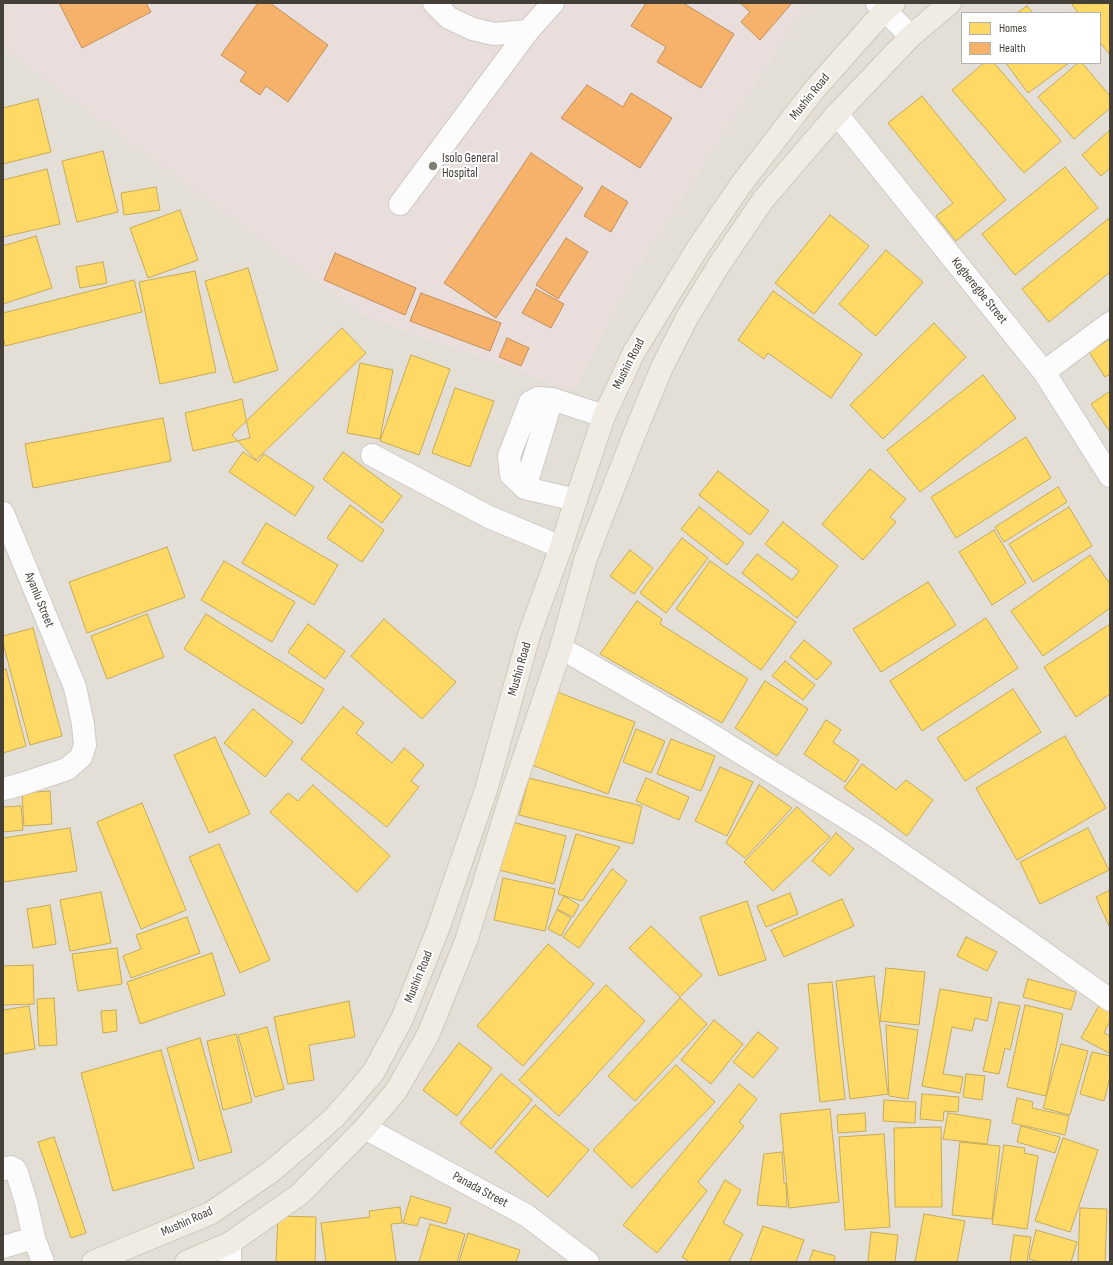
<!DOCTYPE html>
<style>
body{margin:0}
#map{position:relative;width:1113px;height:1265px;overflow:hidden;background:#efedea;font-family:"Sofia Sans Condensed",sans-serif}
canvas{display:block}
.frame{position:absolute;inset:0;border:4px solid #443f37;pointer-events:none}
.legend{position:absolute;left:961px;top:12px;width:140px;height:52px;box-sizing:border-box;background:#fff;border:1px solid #b4b2af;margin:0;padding:5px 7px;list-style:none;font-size:12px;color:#443f37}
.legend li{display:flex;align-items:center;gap:8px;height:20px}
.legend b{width:20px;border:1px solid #b4b2af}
</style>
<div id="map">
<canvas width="1113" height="1265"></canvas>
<div class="frame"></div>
<ul class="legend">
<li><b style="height:11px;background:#ffd966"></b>Homes</li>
<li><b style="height:11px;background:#f6b26b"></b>Health</li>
</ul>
</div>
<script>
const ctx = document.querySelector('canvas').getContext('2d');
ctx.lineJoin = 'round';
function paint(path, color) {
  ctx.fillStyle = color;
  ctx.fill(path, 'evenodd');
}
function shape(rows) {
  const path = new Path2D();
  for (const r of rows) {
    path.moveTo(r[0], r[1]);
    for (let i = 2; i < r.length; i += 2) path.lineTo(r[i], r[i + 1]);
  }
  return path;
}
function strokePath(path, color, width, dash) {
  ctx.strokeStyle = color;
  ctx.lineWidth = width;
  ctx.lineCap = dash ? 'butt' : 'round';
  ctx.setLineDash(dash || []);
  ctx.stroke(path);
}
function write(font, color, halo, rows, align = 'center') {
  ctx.font = font + ' "Sofia Sans Condensed",sans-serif';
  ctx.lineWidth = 4;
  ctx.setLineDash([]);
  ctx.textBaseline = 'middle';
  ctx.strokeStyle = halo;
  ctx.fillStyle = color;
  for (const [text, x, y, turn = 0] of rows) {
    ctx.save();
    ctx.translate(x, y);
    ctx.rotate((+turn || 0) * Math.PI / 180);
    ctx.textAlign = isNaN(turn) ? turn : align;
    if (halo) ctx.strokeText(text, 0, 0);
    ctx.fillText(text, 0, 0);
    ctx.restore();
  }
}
paint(shape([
 [3,3,1110,3,1110,1262,3,1262],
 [962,13,1100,13,1100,63,962,63]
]), '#e3dfd7');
paint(shape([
 [3,3,808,3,636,272,574,391,365,317,3,49]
]), '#e9dedb');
const homes = shape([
 [1071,3,1110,3,1110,55,1100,42,1100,13,1078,13,1071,3],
 [1027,6,1033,13,1017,13,1027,6],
 [984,63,994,63,1061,141,1024,173,952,90,984,63],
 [1006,63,1069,63,1028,93,1006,63],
 [1078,63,1082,63,1110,96,1110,108,1074,139,1038,97,1078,63],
 [922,96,1006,200,956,241,936,216,953,203,888,123,922,96],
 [38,99,51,152,3,164,3,108,38,99],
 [1110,130,1110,168,1101,176,1082,155,1110,130],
 [103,151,118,212,77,222,62,161,103,151],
 [1065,167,1098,208,1015,275,982,234,1065,167],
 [47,169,60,224,3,237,3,180,47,169],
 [156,187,160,210,124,215,121,193,156,187],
 [180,210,198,260,148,278,130,228,180,210],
 [830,215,869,246,814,314,775,283,830,215],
 [1108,219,1110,221,1110,272,1049,322,1022,289,1108,219],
 [36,236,52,288,3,304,3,246,36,236],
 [886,250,923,282,876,336,839,304,886,250],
 [103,262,107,283,80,288,76,267,103,262],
 [248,268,278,370,234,383,205,281,248,268],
 [195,271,216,372,160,384,139,282,195,271],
 [134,280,142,312,5,346,3,337,3,313,134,280],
 [773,291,862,354,831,398,768,353,764,359,738,340,773,291],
 [934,323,966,357,883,439,850,405,934,323],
 [342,328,366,353,256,460,232,435,342,328],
 [1110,339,1110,374,1105,377,1089,352,1110,339],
 [411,355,450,369,419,455,380,441,411,355],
 [360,363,393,370,380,439,347,433,360,363],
 [983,375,1016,418,920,492,887,450,983,375],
 [455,388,494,401,470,467,432,453,455,388],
 [1110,391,1110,432,1091,404,1110,391],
 [242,399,250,438,193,451,185,413,242,399],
 [163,418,171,461,33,488,25,444,163,418],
 [1026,437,1051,478,956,538,931,497,1026,437],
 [243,452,258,462,264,454,314,487,295,516,229,472,243,452],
 [343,452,402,496,382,523,323,479,343,452],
 [870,469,906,499,890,517,896,522,863,560,822,524,870,469],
 [718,471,769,511,750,535,699,495,718,471],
 [1058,487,1067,502,1004,542,995,527,1058,487],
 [350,505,384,530,362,562,327,538,350,505],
 [699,507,744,543,727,565,681,529,699,507],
 [1069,507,1092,546,1033,582,1009,544,1069,507],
 [783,522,838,566,797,618,742,573,757,554,792,580,799,571,765,544,783,522],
 [266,523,338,565,314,605,242,563,266,523],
 [994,530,1026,583,992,605,959,552,994,530],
 [682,538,708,558,666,613,640,593,682,538],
 [167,547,185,597,87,633,69,582,167,547],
 [630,550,653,568,634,594,610,576,630,550],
 [1090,555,1110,584,1110,608,1043,656,1011,611,1090,555],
 [224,561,295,602,272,642,201,600,224,561],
 [710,561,796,622,761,670,676,609,710,561],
 [928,582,956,625,881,672,853,629,928,582],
 [637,601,662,619,660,624,748,679,722,723,600,654,637,601],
 [147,614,164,657,107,679,91,636,147,614],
 [206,614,324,689,302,724,184,649,206,614],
 [986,618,1018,668,922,731,890,681,986,618],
 [384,619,456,682,422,719,351,656,384,619],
 [308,624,345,651,325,679,288,652,308,624],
 [1110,624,1110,694,1076,717,1044,667,1110,624],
 [33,628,62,736,30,745,3,643,3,636,33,628],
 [804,640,832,663,817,680,790,657,804,640],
 [785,661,815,685,803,700,772,676,785,661],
 [6,669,26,746,3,753,3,670,6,669],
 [765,681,808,709,777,756,735,728,765,681],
 [1013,689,1041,732,965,781,937,738,1013,689],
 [552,690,635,722,608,794,524,762,552,690],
 [343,707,364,723,356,733,392,763,404,748,424,765,411,781,419,787,387,827,301,759,343,707],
 [253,709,293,742,265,777,224,743,253,709],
 [826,720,841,730,833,742,859,760,845,782,804,754,826,720],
 [636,729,665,741,651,773,623,762,636,729],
 [1065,736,1106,808,1017,860,976,788,1065,736],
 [215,737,250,814,209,833,174,755,215,737],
 [671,739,715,756,701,791,657,774,671,739],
 [862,764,896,790,906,780,933,800,907,836,844,788,862,764],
 [720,767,753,782,727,836,695,821,720,767],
 [529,778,642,806,633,844,519,815,529,778],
 [646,778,689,797,679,820,636,801,646,778],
 [313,785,390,856,357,892,270,812,288,793,298,801,313,785],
 [759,785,792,808,745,858,726,843,759,785],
 [50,791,52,824,24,826,22,793,50,791],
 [142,803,186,910,141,929,97,822,142,803],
 [21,806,23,830,3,832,3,807,21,806],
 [797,807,830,837,773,891,744,862,797,807],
 [508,821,566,836,554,884,495,869,508,821],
 [70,828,77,871,3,882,3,838,70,828],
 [1088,828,1109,870,1040,904,1020,862,1088,828],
 [836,833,854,849,830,876,812,861,836,833],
 [576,834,620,847,582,901,558,894,576,834],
 [219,844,270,960,240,973,189,857,219,844],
 [612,869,627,881,579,948,563,937,612,869],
 [503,878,555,889,545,931,494,920,503,878],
 [1110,890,1110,928,1096,897,1110,890],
 [101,892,111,943,70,951,60,900,101,892],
 [790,893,798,914,766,927,757,906,790,893],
 [564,896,579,905,573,917,557,909,564,896],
 [842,899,854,926,784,957,771,930,842,899],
 [747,901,766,960,719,976,700,917,747,901],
 [50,905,56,944,33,948,27,909,50,905],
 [557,910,571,918,561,936,548,929,557,910],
 [187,917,200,953,131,978,123,956,141,949,136,935,187,917],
 [651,926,702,975,680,997,629,948,651,926],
 [966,937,997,952,987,971,957,956,966,937],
 [548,944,594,984,523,1066,477,1026,548,944],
 [117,948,122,984,78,991,72,954,117,948],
 [212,953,225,995,140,1024,127,982,212,953],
 [33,965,34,1004,3,1005,3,966,33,965],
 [886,968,925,972,919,1025,880,1021,886,968],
 [874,976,888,1094,850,1099,836,981,874,976],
 [1028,979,1076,992,1071,1010,1023,997,1028,979],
 [832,982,845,1099,820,1102,808,984,832,982],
 [606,985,645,1021,559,1116,519,1080,606,985],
 [940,989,992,998,987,1021,975,1018,972,1031,952,1027,943,1074,963,1077,960,1093,922,1086,940,989],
 [54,998,57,1045,39,1046,37,999,54,998],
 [680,998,707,1024,635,1101,608,1076,680,998],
 [349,1001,355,1037,309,1045,314,1080,288,1084,274,1017,349,1001],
 [999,1002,1020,1006,1010,1050,1005,1048,999,1074,983,1071,999,1002],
 [1100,1004,1110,1010,1110,1021,1104,1033,1110,1036,1110,1050,1109,1053,1081,1038,1100,1004],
 [1025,1005,1063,1014,1046,1096,1007,1087,1025,1005],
 [29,1006,35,1049,3,1054,3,1010,29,1006],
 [116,1010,117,1031,103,1033,101,1011,116,1010],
 [714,1020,743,1044,711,1084,681,1060,714,1020],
 [886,1025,918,1030,908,1099,889,1096,886,1025],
 [267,1027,284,1089,255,1097,238,1035,267,1027],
 [758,1032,778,1048,753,1078,733,1062,758,1032],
 [236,1034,252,1102,223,1110,207,1041,236,1034],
 [200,1038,232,1152,199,1161,167,1048,200,1038],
 [459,1043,492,1068,457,1116,423,1090,459,1043],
 [1061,1044,1088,1051,1070,1115,1043,1108,1061,1044],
 [161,1050,194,1168,113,1191,81,1073,161,1050],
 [1092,1052,1110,1056,1110,1077,1104,1101,1080,1094,1092,1052],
 [676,1065,715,1102,632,1188,593,1150,676,1065],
 [501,1074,532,1100,491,1149,460,1123,501,1074],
 [966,1074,985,1076,982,1100,963,1097,966,1074],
 [739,1084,757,1099,739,1122,744,1126,698,1182,707,1191,657,1253,623,1225,739,1084],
 [922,1094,959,1097,958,1112,944,1111,943,1121,920,1119,922,1094],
 [1017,1098,1033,1102,1032,1108,1069,1116,1065,1135,1012,1123,1017,1098],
 [884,1100,916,1102,915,1123,883,1121,884,1100],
 [535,1105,589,1150,548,1197,495,1152,535,1105],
 [830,1109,839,1202,789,1208,780,1114,830,1109],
 [865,1113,866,1131,838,1133,837,1115,865,1113],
 [948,1113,991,1120,987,1144,943,1139,948,1113],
 [1021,1126,1060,1137,1055,1153,1017,1142,1021,1126],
 [941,1127,942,1207,895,1207,894,1128,941,1127],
 [884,1134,890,1227,845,1230,839,1137,884,1134],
 [54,1137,86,1233,71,1238,38,1142,54,1137],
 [1063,1138,1098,1150,1070,1232,1035,1221,1063,1138],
 [960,1142,1000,1146,992,1219,952,1215,960,1142],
 [1004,1145,1025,1148,1024,1153,1038,1156,1027,1229,992,1224,1004,1145],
 [782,1152,784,1183,786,1184,787,1207,757,1205,764,1154,782,1152],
 [725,1180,741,1190,723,1223,743,1234,729,1261,731,1262,690,1262,682,1257,725,1180],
 [411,1196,451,1208,446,1224,420,1217,417,1226,403,1223,411,1196],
 [400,1207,402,1223,391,1224,396,1262,326,1262,321,1223,370,1217,369,1211,400,1207],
 [1080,1208,1107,1209,1105,1262,1078,1262,1080,1208],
 [924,1214,965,1221,957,1262,915,1262,924,1214],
 [278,1216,316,1217,315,1262,276,1262,278,1216],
 [430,1224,465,1234,457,1262,419,1262,430,1224],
 [763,1226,804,1240,796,1262,750,1262,763,1226],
 [1036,1230,1077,1242,1071,1262,1040,1262,1029,1259,1036,1230],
 [871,1232,898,1235,895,1262,868,1262,871,1232],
 [468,1233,520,1250,516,1262,459,1262,468,1233],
 [1014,1235,1031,1237,1027,1262,1010,1262,1014,1235],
 [813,1250,835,1256,834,1262,809,1262,813,1250]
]);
paint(homes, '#ffd966');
strokePath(homes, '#c7ab58', 1);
const health = shape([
 [59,3,146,3,151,12,82,48,59,3],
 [258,3,270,3,328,45,288,102,266,86,260,95,240,81,246,72,221,55,258,3],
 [646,3,683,3,734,34,701,88,657,62,666,47,631,26,646,3],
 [740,3,792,3,760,40,741,22,750,12,740,3],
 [587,85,623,107,631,93,672,118,640,168,561,118,587,85],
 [531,153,583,188,496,318,444,283,531,153],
 [602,186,628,202,611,232,584,216,602,186],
 [566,238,588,252,558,299,536,285,566,238],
 [335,253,416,288,405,315,324,280,335,253],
 [536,289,564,304,551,328,522,313,536,289],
 [421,293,501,323,490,351,410,321,421,293],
 [507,338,529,348,521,366,499,357,507,338]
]);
paint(health, '#f6b26b');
strokePath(health, '#c1905b', 1);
const minor = shape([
 [434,3,449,18,473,29,494,34,528,31,553,3],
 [877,3,911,36],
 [837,114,1044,372,1110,476],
 [400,204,528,31],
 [1044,372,1110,323],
 [372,455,489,517,561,547],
 [525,488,552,399],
 [576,500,525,488,511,475,509,456,530,402,538,398,552,399,604,416],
 [3,513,75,687,83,724,85,745,81,757,67,769,22,784,3,789],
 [561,648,702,729,869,832,1022,937,1110,1000],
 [365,1128,526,1215,588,1262],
 [3,1169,11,1167,15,1169,17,1173,26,1202,34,1238,43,1262],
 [3,1247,34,1238],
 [230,1262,230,1243]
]);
const major = shape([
 [93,1262,211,1213,272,1171,334,1118,373,1073,402,1019,438,929,486,790,529,635,561,547,576,500,604,416,634,352,697,249,742,183,814,90,885,10,894,3],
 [186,1262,230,1243,300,1194,365,1128,396,1091,428,1035,466,941,510,799,561,648,586,558,634,435,662,367,688,316,719,265,763,200,837,114,911,36,950,3]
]);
strokePath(minor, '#cdcbc7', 24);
strokePath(major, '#d0c8b8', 24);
strokePath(minor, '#fdfcfc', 22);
strokePath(major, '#f0ece4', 22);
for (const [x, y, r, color] of [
 [433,166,5,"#807c76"]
]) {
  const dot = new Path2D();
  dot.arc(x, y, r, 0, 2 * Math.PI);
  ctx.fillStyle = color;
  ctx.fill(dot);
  strokePath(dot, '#fff', 1.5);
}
write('13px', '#443f37', '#fff', [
 ["Mushin Road",810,97,-51],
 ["Kogberegbe Street",979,291,51],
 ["Mushin Road",629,364,-63],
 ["Ayanlu Street",39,600,68],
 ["Mushin Road",520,669,-74],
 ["Mushin Road",419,977,-68],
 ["Panada Street",480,1190,28],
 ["Mushin Road",187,1222,-24]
]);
write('13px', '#443f37', '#fff', [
 ["Isolo General",442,159],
 ["Hospital",442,174]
], 'left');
</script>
